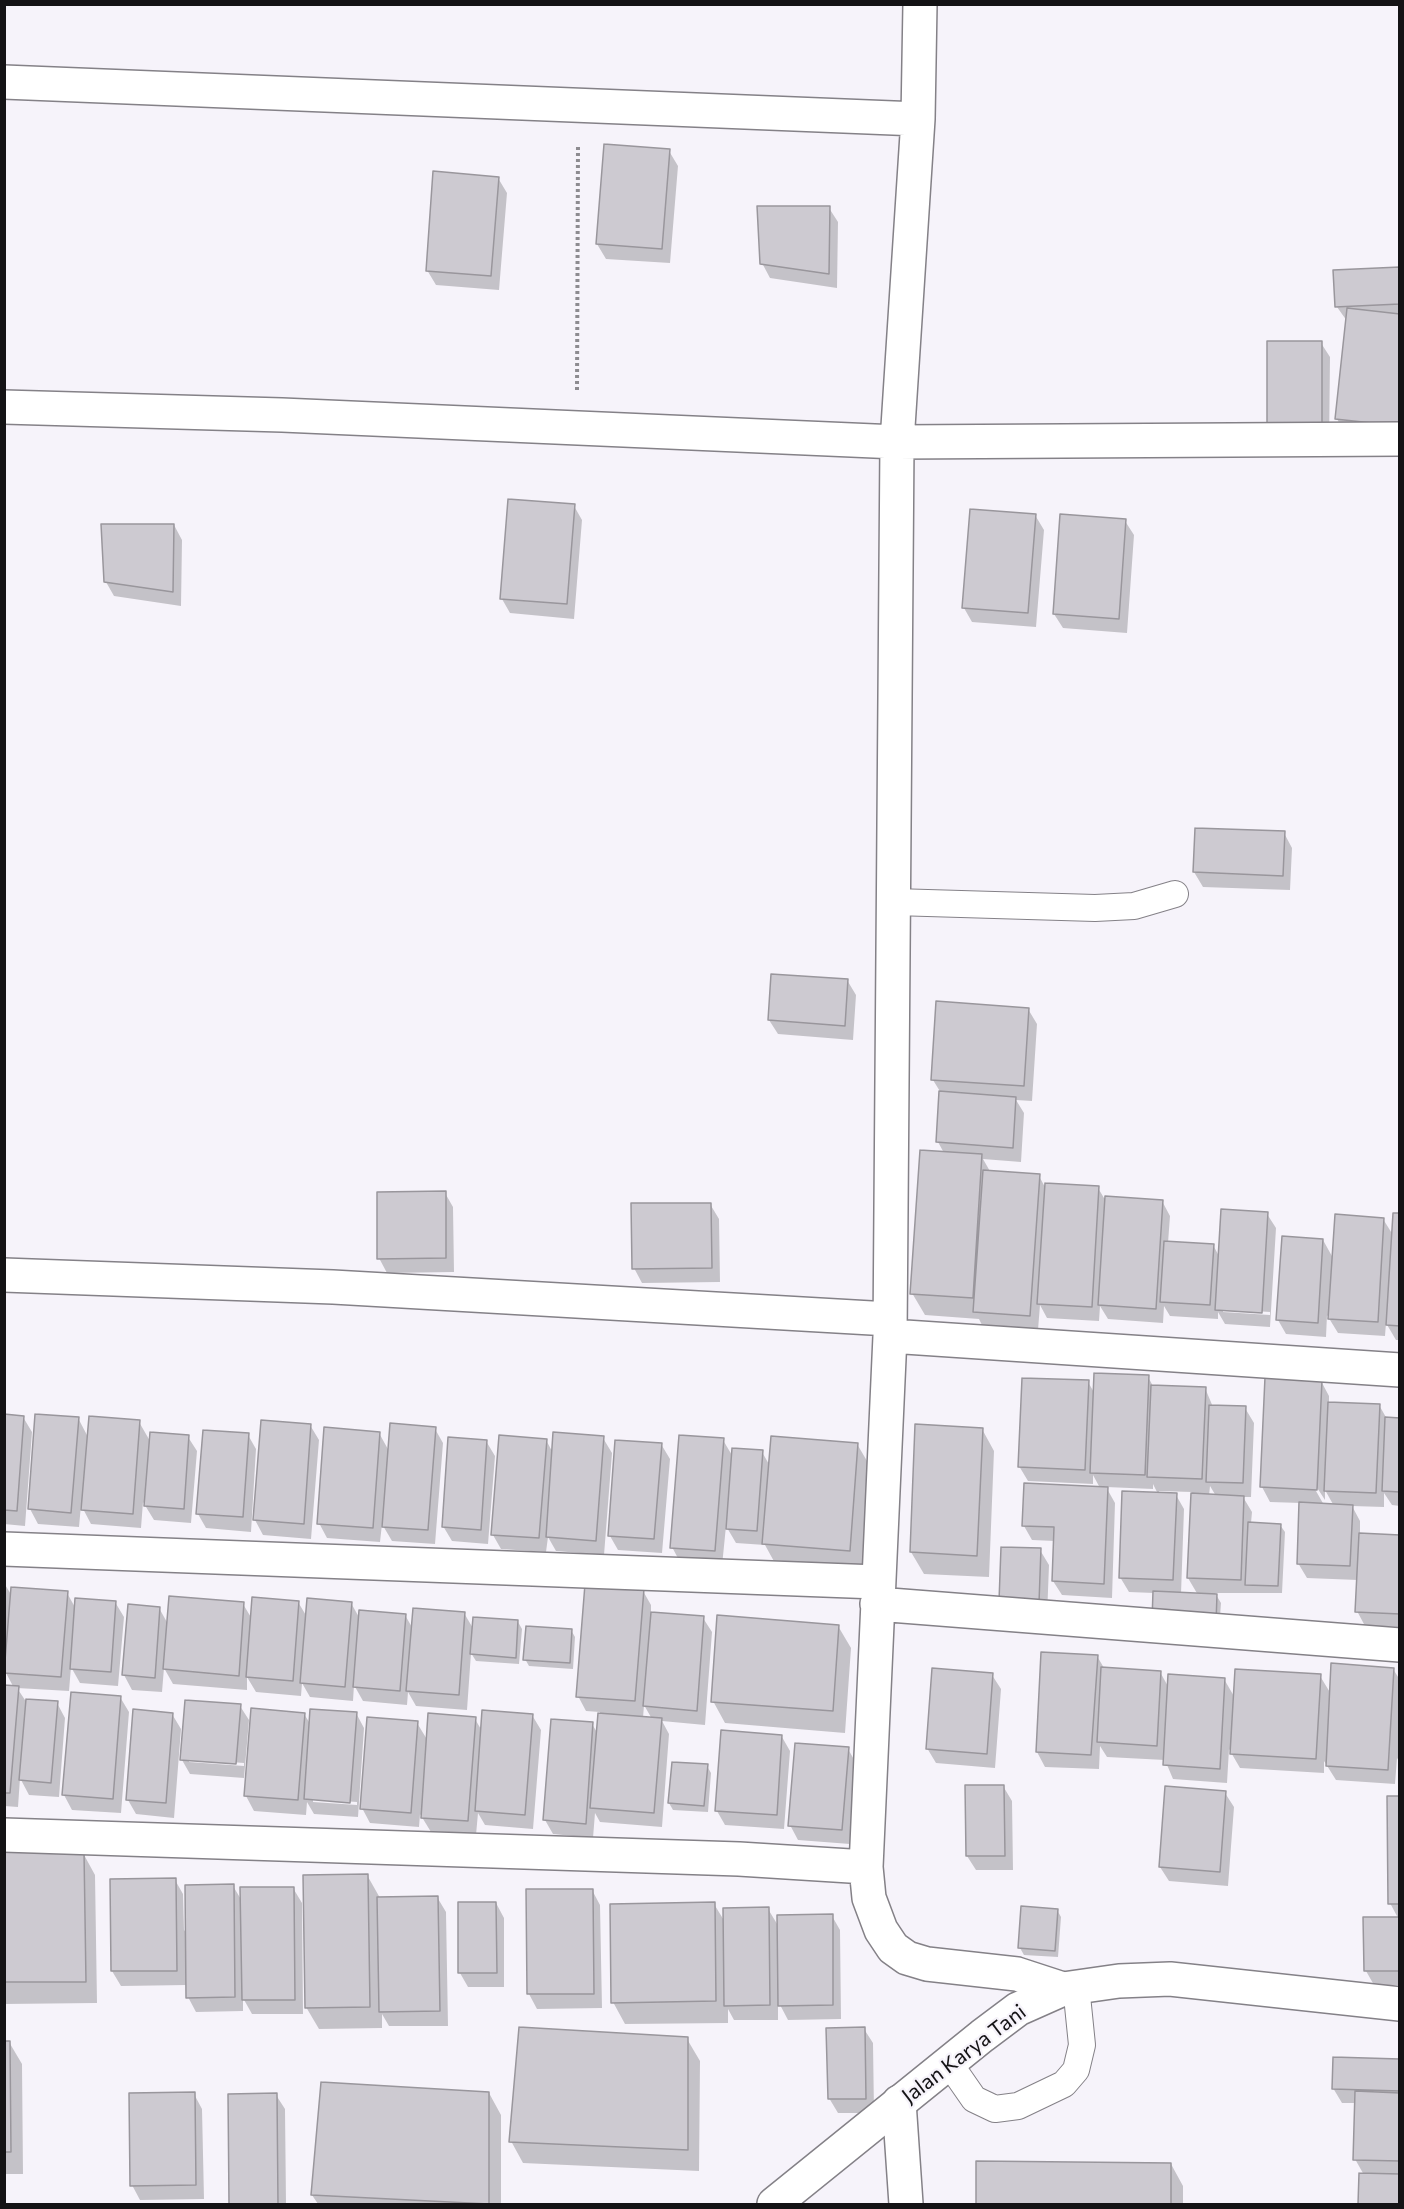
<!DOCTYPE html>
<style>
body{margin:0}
#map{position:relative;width:1404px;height:2209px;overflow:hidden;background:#f6f3fa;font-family:Commissioner,sans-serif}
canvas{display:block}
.frame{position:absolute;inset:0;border:6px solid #141315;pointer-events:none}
</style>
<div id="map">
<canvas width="1404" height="2209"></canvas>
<div class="frame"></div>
</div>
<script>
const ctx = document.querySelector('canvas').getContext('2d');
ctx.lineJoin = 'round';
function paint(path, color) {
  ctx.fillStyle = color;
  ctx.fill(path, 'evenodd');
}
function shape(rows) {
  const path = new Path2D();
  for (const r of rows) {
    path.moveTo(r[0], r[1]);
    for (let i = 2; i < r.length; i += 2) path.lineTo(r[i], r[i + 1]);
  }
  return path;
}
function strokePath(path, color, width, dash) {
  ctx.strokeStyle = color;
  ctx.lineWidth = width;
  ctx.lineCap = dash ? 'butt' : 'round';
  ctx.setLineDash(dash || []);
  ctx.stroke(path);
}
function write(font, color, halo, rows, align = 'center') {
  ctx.font = font + ' Commissioner,sans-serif';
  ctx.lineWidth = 4.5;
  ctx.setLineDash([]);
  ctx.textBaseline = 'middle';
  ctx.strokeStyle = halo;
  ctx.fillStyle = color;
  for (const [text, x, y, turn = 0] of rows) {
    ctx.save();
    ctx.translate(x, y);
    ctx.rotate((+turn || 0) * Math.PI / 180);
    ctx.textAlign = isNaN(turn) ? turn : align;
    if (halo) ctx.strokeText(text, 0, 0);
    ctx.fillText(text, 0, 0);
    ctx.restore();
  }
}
paint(shape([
 [669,151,678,166,670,263,606,259,597,244],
 [498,178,507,193,499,290,436,285,427,270],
 [829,208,838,222,837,288,770,278,762,263],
 [1400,268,1400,440,1345,433,1337,419,1347,321,1337,307],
 [1321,343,1330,357,1329,448,1277,448],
 [574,506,582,520,574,619,510,613,502,599],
 [1035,515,1044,530,1036,627,972,622,964,608],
 [1125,521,1134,535,1127,633,1063,628,1054,614],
 [174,525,182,540,181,606,114,596,106,582],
 [1284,833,1292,848,1290,890,1203,887,1194,872],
 [847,980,856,995,853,1040,778,1034,769,1020],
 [1028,1009,1037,1024,1032,1101,1016,1100,1024,1113,1021,1162,983,1159,991,1173,1039,1176,1046,1189,1098,1188,1104,1198,1162,1201,1170,1216,1168,1243,1213,1245,1219,1256,1267,1214,1276,1228,1270,1327,1225,1324,1218,1312,1218,1319,1170,1316,1164,1306,1163,1323,1108,1319,1100,1306,1099,1321,1047,1318,1040,1305,1038,1330,983,1327,979,1319,925,1315,912,1293,944,1153,938,1142,941,1093,933,1080],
 [1223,1309,1270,1312,1270,1315,1223,1312],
 [445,1193,453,1207,454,1272,387,1273,379,1258],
 [710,1204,719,1219,720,1282,642,1283,634,1268],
 [1400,1215,1400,1340,1396,1340,1386,1323,1385,1336,1338,1333,1327,1315,1326,1337,1286,1334,1278,1320,1323,1240,1333,1258,1383,1219,1393,1235],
 [1148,1377,1153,1386,1205,1388,1213,1407,1245,1408,1254,1423,1251,1497,1243,1497,1252,1512,1251,1523,1280,1525,1285,1532,1282,1593,1215,1593,1221,1603,1219,1630,1154,1593,1129,1592,1120,1577,1158,1494,1153,1484,1153,1489,1106,1487,1115,1503,1112,1598,1062,1595,1053,1581,1055,1541,1032,1540,1024,1526,1100,1488,1093,1475,1093,1484,1028,1481,1019,1466,1088,1382,1095,1394],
 [1210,1486,1216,1496,1209,1496],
 [1159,1491,1192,1492,1188,1578,1198,1595,1181,1594,1184,1509,1176,1495,1159,1494],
 [1266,1379,1321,1381,1329,1396,1329,1403,1379,1405,1387,1419,1400,1419,1400,1506,1392,1505,1384,1493,1384,1507,1352,1506,1360,1521,1360,1534,1400,1536,1400,1627,1365,1626,1357,1611,1358,1580,1307,1578,1298,1563,1301,1503,1270,1502,1262,1487],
 [1314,1483,1325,1500,1325,1490,1334,1506,1324,1505,1312,1484],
 [4,1416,23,1417,32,1432,25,1526,4,1524],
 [78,1418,88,1437,139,1422,150,1441,188,1437,197,1451,191,1523,154,1520,143,1502,141,1528,91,1524,81,1505,79,1527,38,1524,30,1509],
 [310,1425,319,1440,311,1539,263,1535,255,1520],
 [435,1429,443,1443,435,1544,392,1541,382,1524,380,1542,327,1538,319,1523,379,1433,389,1451],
 [982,1429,994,1451,989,1577,924,1574,911,1552],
 [248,1435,256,1449,251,1532,206,1528,198,1514],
 [603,1438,612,1453,604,1555,556,1551,548,1537,546,1552,501,1549,493,1535,546,1440,553,1453],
 [723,1440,733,1457,762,1452,770,1466,857,1444,870,1466,862,1572,776,1565,765,1545,736,1543,726,1526,722,1566,680,1562,672,1547],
 [486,1441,495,1456,488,1544,452,1541,443,1526],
 [661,1444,670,1459,662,1553,618,1550,610,1536],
 [1040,1550,1049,1565,1047,1617,1009,1615],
 [4,1583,12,1596,67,1593,76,1609,115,1602,124,1617,118,1686,80,1683,71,1667,69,1691,17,1688,25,1700,57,1703,65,1718,59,1797,29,1795,20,1778,18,1807,4,1806],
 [6,1673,14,1688,5,1687],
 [643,1591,651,1605,651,1614,703,1618,712,1632,705,1725,662,1721,669,1734,662,1827,600,1822,595,1813,593,1838,553,1834,545,1820,592,1724,598,1734,600,1712,586,1711,578,1696],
 [644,1705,652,1719,643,1718],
 [298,1602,307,1617,351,1603,360,1619,405,1615,413,1629,464,1613,474,1630,518,1622,522,1629,519,1664,476,1661,471,1653,467,1710,416,1706,408,1692,407,1705,363,1701,354,1685,353,1701,310,1697,302,1683,301,1696,256,1692,247,1677,247,1690,173,1684,164,1668,162,1692,132,1690,124,1675,159,1608,168,1624,243,1604,252,1619],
 [838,1626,851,1648,845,1733,725,1723,713,1701],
 [571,1630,575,1637,573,1669,529,1666,525,1659],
 [1097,1656,1104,1668,1160,1672,1169,1688,1224,1679,1235,1698,1320,1676,1331,1694,1393,1669,1400,1680,1400,1762,1397,1758,1395,1784,1336,1780,1324,1761,1324,1773,1240,1768,1229,1749,1227,1783,1173,1779,1165,1760,1107,1757,1100,1746,1099,1769,1045,1767,1037,1752],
 [992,1675,1001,1689,995,1768,936,1763,927,1748],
 [120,1697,129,1712,121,1813,72,1810,64,1795],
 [240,1706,249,1720,244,1778,190,1774,182,1760],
 [189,1759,244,1763,244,1766,189,1762],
 [356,1713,364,1728,358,1817,314,1814,307,1802,306,1815,254,1811,246,1796,304,1714,311,1725],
 [313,1799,357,1802,357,1805,313,1802],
 [172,1714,181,1729,174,1818,136,1814,128,1800],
 [532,1715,541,1730,533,1829,485,1825,478,1813,476,1835,431,1832,420,1814,419,1827,370,1823,362,1808,417,1723,428,1741,475,1719,482,1731],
 [782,1737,790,1751,784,1829,725,1825,717,1811],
 [848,1749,856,1763,850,1844,798,1840,790,1825],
 [707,1766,711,1773,708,1812,673,1810,669,1803],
 [1003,1786,1012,1801,1013,1870,976,1870,967,1856],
 [1225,1793,1234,1807,1228,1886,1169,1881,1160,1867],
 [1400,1797,1400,1985,1374,1985,1366,1971,1398,1918,1390,1903],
 [83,1853,95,1875,97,2003,4,2004,4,1854],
 [367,1875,380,1898,437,1897,446,1912,448,2026,389,2026,382,2014,382,2028,319,2029,306,2007],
 [175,1880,183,1894,184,1931,233,1886,242,1901,293,1888,302,1903,303,2014,252,2014,243,1998,243,2011,196,2012,188,1997,187,1985,121,1986,112,1971,111,1881],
 [592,1890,600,1905,602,2008,537,2009,529,1994],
 [496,1903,504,1918,504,1987,468,1987,460,1973],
 [714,1904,725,1922,768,1909,779,1927,832,1916,840,1930,841,2019,788,2020,778,2001,778,2020,734,2020,728,2009,728,2023,625,2024,613,2002],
 [1057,1910,1061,1917,1058,1957,1024,1955,1020,1948],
 [864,2029,873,2043,874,2113,838,2113,829,2098],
 [687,2039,700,2061,699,2171,523,2163,511,2141],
 [4,2042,9,2042,22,2064,23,2174,4,2174],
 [1400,2061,1400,2204,1360,2204,1361,2175,1364,2175,1355,2159,1356,2103,1342,2103,1333,2088],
 [489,2093,501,2115,501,2204,318,2204,312,2195],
 [194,2094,202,2109,204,2199,140,2200,132,2185],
 [229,2095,276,2095,285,2109,286,2204,231,2204],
 [978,2162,1171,2164,1183,2186,1183,2204,977,2204]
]), '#0003');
const building = shape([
 [604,144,670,149,662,249,596,244,604,144],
 [433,171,499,177,491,276,426,271,433,171],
 [757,206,830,206,829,274,760,264,757,206],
 [1400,267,1400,304,1335,307,1333,270,1400,267],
 [1347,308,1400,314,1400,426,1335,419,1347,308],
 [1267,341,1322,341,1322,434,1267,433,1267,341],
 [508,499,575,504,567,604,500,599,508,499],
 [970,509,1036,514,1028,613,962,608,970,509],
 [1060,514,1126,519,1119,619,1053,614,1060,514],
 [101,524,174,524,173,592,104,582,101,524],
 [1195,828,1285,831,1283,876,1193,872,1195,828],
 [771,974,848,979,845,1026,768,1020,771,974],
 [936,1001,1029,1008,1024,1086,931,1080,936,1001],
 [939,1091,1016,1097,1013,1148,936,1142,939,1091],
 [920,1150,982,1154,973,1298,910,1294,920,1150],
 [983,1170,1040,1174,1030,1316,973,1312,983,1170],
 [1045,1183,1099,1186,1092,1307,1037,1304,1045,1183],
 [446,1191,446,1258,377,1259,377,1192,446,1191],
 [1105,1196,1163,1200,1156,1309,1098,1305,1105,1196],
 [631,1203,711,1203,712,1268,632,1269,631,1203],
 [1221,1209,1268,1212,1262,1313,1215,1310,1221,1209],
 [1393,1213,1400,1213,1400,1326,1386,1325,1393,1213],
 [1335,1214,1384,1218,1378,1322,1328,1319,1335,1214],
 [1282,1236,1323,1239,1318,1323,1276,1320,1282,1236],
 [1164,1241,1214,1244,1210,1305,1160,1302,1164,1241],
 [1094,1373,1149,1375,1145,1475,1090,1473,1094,1373],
 [1265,1377,1322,1380,1317,1490,1260,1487,1265,1377],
 [1022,1378,1089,1380,1085,1470,1018,1467,1022,1378],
 [1151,1385,1206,1387,1202,1479,1147,1477,1151,1385],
 [1328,1402,1380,1404,1376,1493,1324,1491,1328,1402],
 [1209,1405,1246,1406,1243,1483,1206,1482,1209,1405],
 [4,1414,24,1416,17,1511,4,1510,4,1414],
 [35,1414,79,1417,71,1513,28,1509,35,1414],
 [89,1416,140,1420,133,1514,81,1510,89,1416],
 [1385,1417,1400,1418,1400,1492,1382,1491,1385,1417],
 [261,1420,311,1424,304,1524,253,1520,261,1420],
 [390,1423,436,1427,428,1530,382,1527,390,1423],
 [915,1424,983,1428,977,1556,910,1552,915,1424],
 [324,1427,380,1432,373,1528,317,1524,324,1427],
 [203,1430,249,1433,243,1517,196,1514,203,1430],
 [150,1432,189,1435,184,1509,144,1506,150,1432],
 [553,1432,604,1436,596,1541,546,1537,553,1432],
 [499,1435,547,1439,539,1538,491,1535,499,1435],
 [679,1435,724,1438,715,1551,670,1548,679,1435],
 [771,1436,858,1443,850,1551,762,1544,771,1436],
 [448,1437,487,1440,481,1530,442,1527,448,1437],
 [615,1440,662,1443,654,1539,608,1536,615,1440],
 [732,1448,763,1450,757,1531,726,1529,732,1448],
 [1024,1483,1108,1487,1104,1584,1052,1581,1054,1527,1022,1526,1024,1483],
 [1122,1491,1177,1493,1173,1580,1119,1578,1122,1491],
 [1191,1493,1244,1496,1241,1580,1187,1578,1191,1493],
 [1299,1502,1353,1505,1350,1566,1297,1564,1299,1502],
 [1248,1522,1281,1524,1278,1586,1245,1585,1248,1522],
 [1359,1533,1400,1535,1400,1614,1355,1612,1359,1533],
 [1001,1547,1041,1548,1039,1603,999,1601,1001,1547],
 [585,1584,644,1589,635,1701,576,1697,585,1584],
 [11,1587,68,1591,61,1677,4,1673,11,1587],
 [1153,1591,1217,1594,1216,1624,1152,1621,1153,1591],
 [169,1596,244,1602,239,1676,163,1669,169,1596],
 [252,1597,299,1601,293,1681,246,1677,252,1597],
 [75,1598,116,1601,111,1672,70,1669,75,1598],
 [307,1598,352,1602,345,1687,300,1683,307,1598],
 [128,1604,160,1607,155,1678,122,1675,128,1604],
 [413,1608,465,1612,459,1695,406,1691,413,1608],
 [359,1610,406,1614,400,1691,353,1687,359,1610],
 [651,1612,704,1616,697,1711,643,1706,651,1612],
 [717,1615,839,1625,833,1711,711,1702,717,1615],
 [473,1617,518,1620,516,1658,470,1654,473,1617],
 [526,1626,572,1629,570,1663,523,1660,526,1626],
 [1041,1652,1098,1655,1091,1755,1036,1752,1041,1652],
 [1331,1663,1394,1668,1388,1770,1326,1766,1331,1663],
 [1101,1667,1161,1671,1157,1746,1097,1742,1101,1667],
 [932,1668,993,1673,987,1754,926,1749,932,1668],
 [1235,1669,1321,1674,1316,1759,1230,1754,1235,1669],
 [1168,1674,1225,1678,1220,1769,1163,1765,1168,1674],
 [4,1685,19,1686,10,1793,4,1793,4,1685],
 [71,1692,121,1696,113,1799,62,1795,71,1692],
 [26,1699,58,1701,51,1783,19,1780,26,1699],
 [185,1700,241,1704,236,1764,180,1760,185,1700],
 [251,1708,305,1713,298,1800,244,1796,251,1708],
 [133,1709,173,1713,166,1803,126,1800,133,1709],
 [310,1709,357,1712,350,1803,304,1799,310,1709],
 [482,1710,533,1714,525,1815,475,1811,482,1710],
 [428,1713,476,1717,468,1821,421,1818,428,1713],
 [598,1713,662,1718,654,1813,590,1808,598,1713],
 [367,1717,418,1721,411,1813,360,1809,367,1717],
 [551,1719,593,1722,586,1824,543,1820,551,1719],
 [721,1730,782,1735,777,1815,715,1811,721,1730],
 [795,1743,849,1747,842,1830,788,1826,795,1743],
 [672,1762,708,1764,704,1806,668,1803,672,1762],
 [965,1785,1004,1785,1005,1856,966,1856,965,1785],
 [1165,1786,1226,1791,1220,1872,1159,1867,1165,1786],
 [1387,1796,1400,1796,1400,1904,1388,1904,1387,1796],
 [84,1851,86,1982,4,1982,4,1852,84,1851],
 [368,1874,370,2007,305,2008,303,1875,368,1874],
 [176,1878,177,1971,111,1971,110,1879,176,1878],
 [234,1884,235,1997,186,1998,185,1885,234,1884],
 [240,1887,294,1887,295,2000,242,2000,240,1887],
 [526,1889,593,1889,594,1994,527,1994,526,1889],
 [438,1896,440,2011,379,2012,377,1897,438,1896],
 [458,1902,496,1902,497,1973,458,1973,458,1902],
 [715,1902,716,2001,611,2003,610,1904,715,1902],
 [1021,1906,1058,1909,1055,1951,1018,1948,1021,1906],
 [769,1907,770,2005,724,2006,723,1908,769,1907],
 [833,1914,833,2005,778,2006,777,1915,833,1914],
 [1363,1917,1400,1917,1400,1971,1364,1971,1363,1917],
 [519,2027,688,2037,688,2150,509,2142,519,2027],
 [865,2027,866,2099,828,2099,826,2028,865,2027],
 [4,2041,10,2041,11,2152,4,2152,4,2041],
 [1333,2057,1400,2059,1400,2091,1332,2089,1333,2057],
 [321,2082,489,2092,489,2204,311,2195,321,2082],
 [1355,2091,1400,2093,1400,2161,1353,2160,1355,2091],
 [195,2092,196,2185,130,2186,129,2093,195,2092],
 [277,2093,278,2204,229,2204,228,2094,277,2093],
 [976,2161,1171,2163,1171,2204,976,2204,976,2161],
 [1359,2173,1400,2174,1400,2204,1358,2204,1359,2173]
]);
paint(building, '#cdcad1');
strokePath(building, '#99969c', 1.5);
const lane = shape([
 [894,902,1095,908,1134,906,1175,894],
 [949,2063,974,2099,995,2109,1018,2106,1064,2084,1076,2070,1082,2045,1076,1986]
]);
const street = shape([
 [4,82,918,119],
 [4,407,282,415,897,442,1400,439],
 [4,1275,333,1287,889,1319],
 [890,1336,1400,1370],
 [4,1549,877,1582],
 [877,1604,1400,1645],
 [4,1835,739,1859,866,1867,869,1898,881,1930,893,1948,907,1958,927,1964,1017,1974,1063,1989],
 [866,1867,890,1336,897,442,918,119,920,4],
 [899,2102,906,2204]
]);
const secondary = shape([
 [774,2204,982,2036,1018,2009,1063,1989,1119,1981,1170,1979,1400,2004]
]);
strokePath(lane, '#848187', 28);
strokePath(street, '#848187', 36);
strokePath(secondary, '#848187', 36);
strokePath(shape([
 [577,390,578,146]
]), '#8d8b90', 4, [3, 3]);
strokePath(lane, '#fff', 26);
strokePath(street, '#fff', 33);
strokePath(secondary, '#fff', 33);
write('21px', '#141315', '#f6f3fa', [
 ["Jalan Karya Tani",964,2054,-37]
]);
</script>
